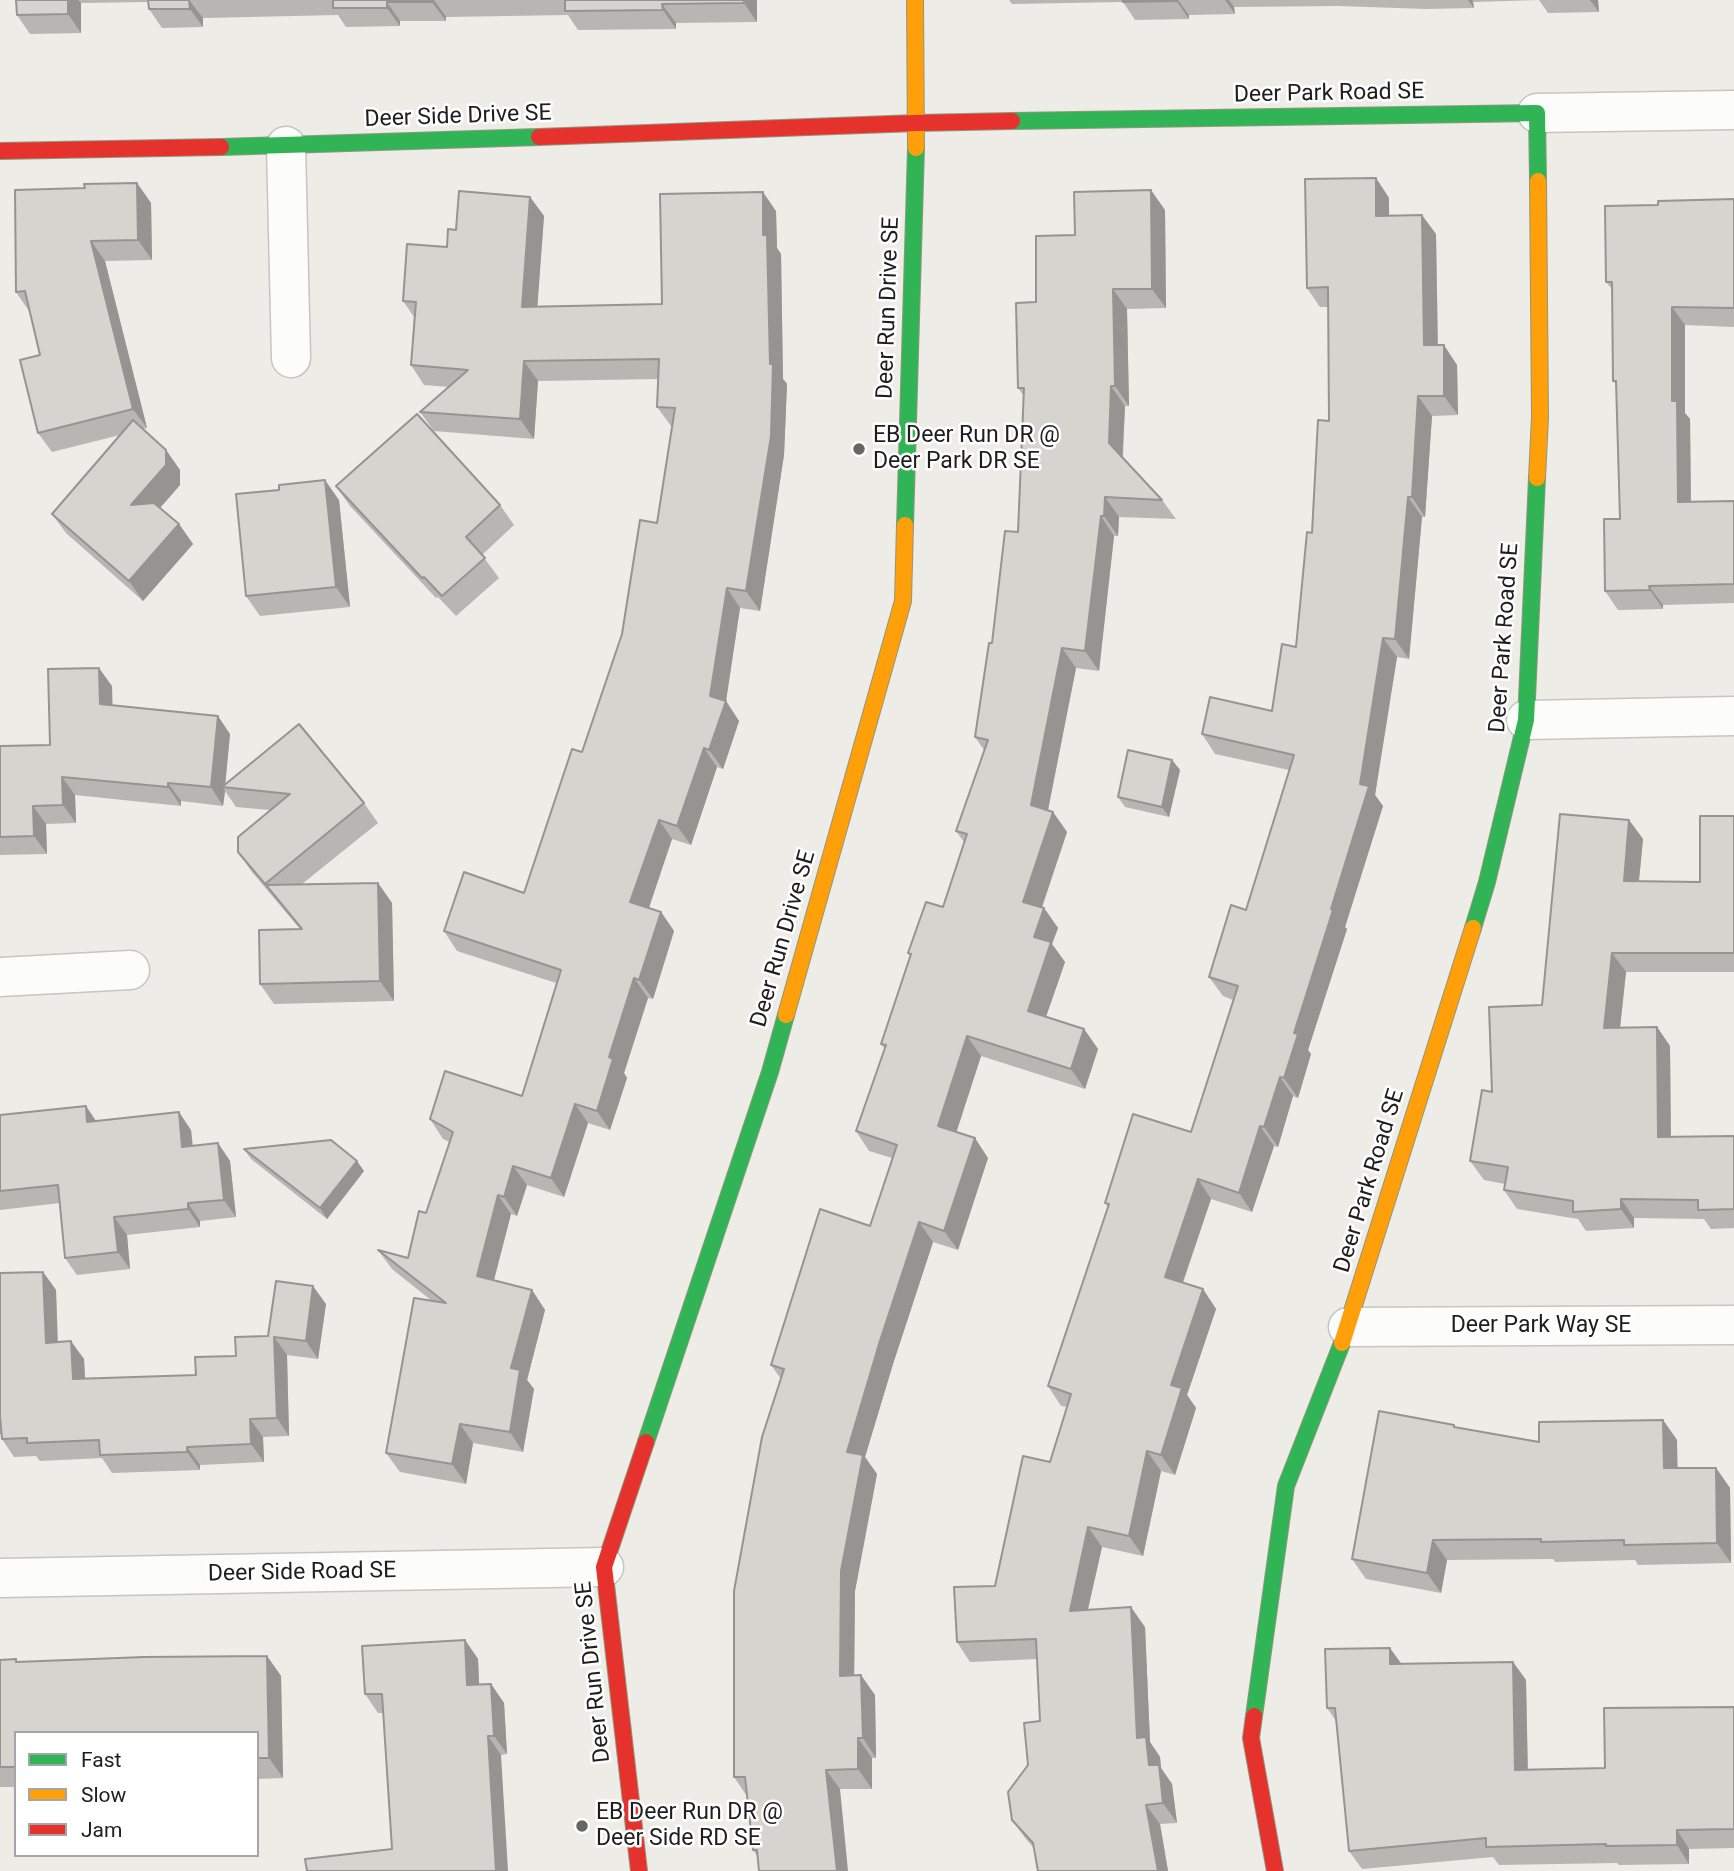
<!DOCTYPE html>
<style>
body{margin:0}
#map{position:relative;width:1734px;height:1871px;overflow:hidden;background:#edece6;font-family:Roboto,sans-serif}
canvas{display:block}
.legend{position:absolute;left:14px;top:1731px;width:245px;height:126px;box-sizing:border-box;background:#fff;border:2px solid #a5a5a5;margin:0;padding:9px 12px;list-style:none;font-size:21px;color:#1e1e1e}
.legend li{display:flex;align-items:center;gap:14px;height:35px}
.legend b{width:35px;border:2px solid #a5a5a5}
</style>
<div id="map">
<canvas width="1734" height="1871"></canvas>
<ul class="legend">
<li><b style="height:9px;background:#30b455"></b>Fast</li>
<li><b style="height:9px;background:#ff9f0a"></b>Slow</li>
<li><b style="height:9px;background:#e5322d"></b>Jam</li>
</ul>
</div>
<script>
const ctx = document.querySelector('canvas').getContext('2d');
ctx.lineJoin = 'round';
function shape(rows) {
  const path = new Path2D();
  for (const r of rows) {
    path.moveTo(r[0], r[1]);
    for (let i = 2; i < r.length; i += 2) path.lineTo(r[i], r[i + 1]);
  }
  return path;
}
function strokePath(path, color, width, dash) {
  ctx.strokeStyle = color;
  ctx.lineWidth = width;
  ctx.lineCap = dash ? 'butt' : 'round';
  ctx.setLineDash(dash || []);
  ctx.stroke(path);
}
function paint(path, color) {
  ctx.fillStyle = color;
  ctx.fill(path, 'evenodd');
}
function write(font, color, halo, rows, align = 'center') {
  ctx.font = font + ' Roboto,sans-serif';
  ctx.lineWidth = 5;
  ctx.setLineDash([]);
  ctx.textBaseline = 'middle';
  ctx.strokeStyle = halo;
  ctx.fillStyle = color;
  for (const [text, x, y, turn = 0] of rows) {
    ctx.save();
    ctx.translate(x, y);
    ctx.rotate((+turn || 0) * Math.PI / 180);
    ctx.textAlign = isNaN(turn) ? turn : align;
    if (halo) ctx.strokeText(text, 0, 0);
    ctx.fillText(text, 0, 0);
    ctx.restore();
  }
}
const street = shape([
 [1537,113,1734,110],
 [286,146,291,358],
 [1526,720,1734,716],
 [0,977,130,970],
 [1348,1327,1734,1325],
 [0,1578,604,1567]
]);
const fast = shape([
 [1012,121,1537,113,1538,181],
 [221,147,539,137],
 [905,525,916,148],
 [1473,928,1487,882,1526,720,1537,478],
 [646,1442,770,1072,786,1015],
 [1254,1716,1286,1486,1342,1343]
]);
const slow = shape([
 [915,0,916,148],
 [1537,478,1540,417,1538,181],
 [786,1015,903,601,905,525],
 [1342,1343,1473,928]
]);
const jam = shape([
 [539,137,917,123,1012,121],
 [0,151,221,147],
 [1254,1716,1251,1738,1275,1871],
 [639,1871,604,1567,646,1442]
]);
strokePath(street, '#c5c5c2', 41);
strokePath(fast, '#90977e', 18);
strokePath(slow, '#90977e', 18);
strokePath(jam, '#90977e', 18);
strokePath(street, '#fcfcfb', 38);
strokePath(fast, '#30b455', 16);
strokePath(slow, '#ff9f0a', 16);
strokePath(jam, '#e5322d', 16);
paint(shape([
 [16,0,757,0,757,22,676,23,676,29,578,30,568,15,446,17,446,21,400,21,400,26,346,27,338,15,203,18,203,27,162,28,149,9,148,2,81,3,81,33,30,34,17,15],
 [1009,0,1598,0,1599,12,1548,13,1539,0,1473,2,1474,8,1426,9,1338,6,1234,7,1235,14,1189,15,1189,19,1135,20,1123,2,1012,4],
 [1376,178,1389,198,1389,215,1436,234,1438,345,1457,365,1458,415,1432,416,1425,517,1422,517,1409,659,1397,657,1375,795,1383,806,1345,927,1347,929,1308,1050,1311,1054,1298,1098,1293,1096,1278,1147,1274,1146,1252,1212,1211,1199,1183,1283,1203,1289,1216,1309,1187,1395,1196,1408,1175,1475,1161,1471,1143,1556,1102,1547,1088,1610,1145,1627,1150,1742,1160,1757,1161,1768,1172,1784,1177,1823,1160,1824,1168,1871,1038,1871,1034,1848,1026,1839,1012,1820,1040,1721,1037,1659,970,1662,957,1642,995,1586,1050,1462,1067,1407,1061,1406,1048,1386,1108,1207,1105,1203,1191,1132,1233,1000,1223,996,1209,977,1246,910,1289,770,1215,754,1202,734,1272,711,1296,647,1329,421,1328,307,1320,307,1307,288],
 [137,183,151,203,152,260,105,261,147,428,143,429,166,450,180,470,180,485,160,508,179,524,193,544,143,601,66,533,52,514,120,435,52,452,38,433,40,355,29,311,16,292,85,188],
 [530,197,544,216,537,306,662,304,776,211,777,248,781,254,783,379,787,384,784,455,760,611,740,608,726,701,739,721,723,769,717,767,691,845,672,839,649,908,661,912,674,931,653,999,648,998,624,1073,627,1078,610,1130,588,1123,564,1197,527,1185,517,1216,511,1214,494,1280,532,1290,545,1310,527,1380,534,1389,523,1452,473,1443,466,1484,400,1472,386,1453,432,1301,392,1269,378,1250,408,1258,426,1213,450,1142,443,1139,430,1119,522,1096,556,983,457,951,444,931,524,893,582,752,622,634,657,523,672,426,671,426,657,407,658,379,538,381,534,439,434,431,420,412,449,387,424,385,411,365,414,317,403,301,447,247,456,230],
 [1734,199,1734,327,1685,325,1685,413,1690,419,1691,502,1734,501,1734,603,1663,605,1663,609,1618,610,1605,591,1620,519,1616,384,1613,381,1612,289,1606,282,1658,205],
 [1165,210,1166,308,1127,309,1129,406,1125,406,1123,458,1162,500,1176,519,1119,517,1118,536,1114,536,1099,671,1076,668,1048,810,1053,812,1067,832,1042,908,1044,908,1058,928,1052,944,1065,962,1046,1017,1084,1029,1098,1049,1085,1089,981,1056,956,1132,988,1158,958,1250,933,1242,893,1364,865,1457,877,1474,855,1591,854,1675,875,1695,876,1758,872,1758,872,1789,840,1789,758,1857,753,1850,747,1796,734,1777,781,1379,771,1365,870,1226,892,1158,869,1151,856,1131,885,1049,881,1044,911,956,908,953,943,907,964,842,956,831,984,750,975,737,992,643,1018,532,1024,396,1018,388,1036,302,1075,235],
 [336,486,500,505,514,525,482,555,499,578,456,616,438,597,436,598,350,506],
 [339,500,350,607,260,616,246,596],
 [112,686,112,705,230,734,225,784,364,803,378,823,302,884,378,883,392,903,394,1001,274,1004,260,984,300,929,252,872,238,852,270,810,236,807,225,791,223,806,181,801,181,806,75,795,76,823,46,824,47,854,0,855,0,746,50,745],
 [1172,760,1180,770,1169,817,1125,807,1118,797],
 [1734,816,1734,972,1626,972,1620,1027,1657,1027,1670,1046,1671,1137,1734,1136,1734,1228,1711,1229,1704,1219,1634,1218,1634,1228,1586,1231,1578,1219,1517,1209,1504,1190,1505,1184,1484,1180,1470,1161,1492,1092,1542,1005,1629,820,1643,839,1639,881,1700,882],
 [0,1115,96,1121,191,1130,193,1146,218,1143,230,1161,236,1217,200,1221,200,1227,127,1235,130,1269,77,1275,65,1258,60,1203,0,1210],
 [244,1149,364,1171,327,1219,251,1159],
 [43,1272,56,1290,58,1342,84,1359,85,1379,196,1375,236,1356,326,1304,318,1359,287,1355,289,1436,263,1437,264,1462,200,1465,200,1470,112,1473,102,1458,40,1461,36,1456,14,1457,2,1439,2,1434,0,1434,0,1273],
 [1663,1420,1677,1440,1677,1468,1716,1468,1730,1488,1731,1563,1638,1565,1635,1560,1555,1562,1553,1559,1447,1560,1441,1593,1366,1579,1352,1559,1457,1428,1539,1442],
 [465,1640,478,1659,479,1684,491,1684,504,1703,507,1754,501,1755,392,1849,384,1713,378,1713,365,1694],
 [267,1656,281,1676,283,1778,257,1779,257,1733,16,1733,16,1787,0,1787,0,1660,16,1659,18,1662],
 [1513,1662,1526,1680,1528,1769,1605,1768,1734,1707,1734,1848,1689,1849,1689,1864,1619,1865,1617,1863,1499,1865,1493,1857,1362,1869,1349,1851,1336,1721,1327,1708,1401,1664]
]), '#b8b6b2');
paint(shape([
 [68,0,78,0,81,3,81,33,68,14],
 [189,0,203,18,203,27,190,9],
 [432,0,434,0,446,17,446,21,432,2],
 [744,0,757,0,757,22,744,3],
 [1176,0,1178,0,1189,15,1189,19],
 [1225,0,1229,0,1234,7,1235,14],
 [1468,0,1472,0,1473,2,1474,8],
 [1590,0,1598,0,1599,12],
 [387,2,400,21,400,26,387,8],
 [662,4,676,23,676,29,663,10],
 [1376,178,1389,198,1389,235,1376,216],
 [137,183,151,203,152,260,138,240],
 [1151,190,1165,210,1166,308,1152,289],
 [763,192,776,211,777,248,781,254,783,379,787,384,784,455,760,611,746,591,770,364,763,235],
 [530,197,544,216,536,326,522,307],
 [1422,215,1436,234,1438,365,1424,345],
 [91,241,105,261,147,428,133,409],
 [1113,289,1127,309,1129,406,1115,386],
 [1672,307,1685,325,1685,413,1690,419,1691,521,1678,502,1672,401],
 [1444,345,1457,365,1458,415,1444,396],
 [524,361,538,381,534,439,520,419],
 [1111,386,1125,406,1122,463,1109,443],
 [1418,396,1432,416,1425,517,1412,497],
 [166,450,180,470,180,485,145,525,131,505],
 [325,480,339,500,350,607,336,587],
 [1105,497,1119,517,1118,536,1104,516],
 [1408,497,1422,517,1409,659,1395,639],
 [1101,516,1114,536,1099,671,1085,651],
 [179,524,193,544,143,601,129,581],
 [1649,586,1663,605,1663,609,1650,590],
 [727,588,740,608,726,701,739,721,723,769,709,750,710,696],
 [1383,638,1397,657,1375,795,1383,806,1345,927,1347,929,1308,1050,1311,1054,1298,1098,1284,1078,1294,1033,1331,909,1360,784],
 [1062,648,1076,668,1045,825,1031,805],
 [99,668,112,686,113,722,100,704],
 [218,716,230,734,225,787,222,787,225,791,223,806,211,787],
 [704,748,717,767,691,845,677,826],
 [1172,760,1180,770,1169,817,1162,807],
 [62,777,75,795,76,823,63,805],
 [168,783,181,801,181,806,168,787],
 [33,806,46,824,47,854,34,836],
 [1053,812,1067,832,1037,921,1023,902],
 [659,820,672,839,644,922,630,902],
 [1629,820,1643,839,1637,900,1624,881],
 [378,883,392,903,394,1001,380,981],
 [1044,908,1058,928,1052,944,1065,962,1041,1031,1028,1011,1034,937],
 [661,912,674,931,653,999,639,980],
 [1612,953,1626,972,1618,1047,1604,1028],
 [634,978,648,998,624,1073,627,1078,610,1130,597,1111,609,1057],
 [1657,1027,1670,1046,1671,1156,1658,1137],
 [1084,1029,1098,1049,1085,1089,1071,1069],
 [967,1036,981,1056,952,1146,938,1126],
 [1280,1077,1293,1096,1278,1147,1264,1127],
 [575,1104,588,1123,564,1197,551,1178],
 [86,1106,98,1124,87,1122],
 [179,1112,191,1130,194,1165,182,1147],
 [1260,1126,1274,1146,1252,1212,1239,1193],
 [975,1138,988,1158,958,1250,944,1231],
 [218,1143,230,1161,236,1217,224,1200],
 [357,1161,364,1171,327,1219,320,1208],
 [513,1166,527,1185,517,1216,504,1197],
 [1198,1179,1211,1199,1178,1296,1165,1277],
 [498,1195,511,1214,490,1295,477,1276],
 [1621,1199,1634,1218,1634,1228,1621,1209],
 [188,1203,200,1221,200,1227,188,1209],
 [114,1217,127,1235,130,1269,118,1252],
 [919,1222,933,1242,893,1364,865,1457,877,1474,855,1591,854,1695,840,1676,841,1571,847,1452,879,1344],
 [43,1272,56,1290,58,1361,46,1343],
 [313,1286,326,1304,318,1359,306,1341],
 [1203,1289,1216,1309,1187,1395,1196,1408,1175,1475,1161,1455,1171,1385],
 [532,1290,545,1310,527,1380,534,1389,523,1452,510,1432,511,1368],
 [274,1337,287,1355,289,1436,277,1418],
 [71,1341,84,1359,86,1397,73,1379],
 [250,1419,263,1437,264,1462,251,1444],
 [1663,1420,1677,1440,1678,1488,1664,1468],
 [460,1424,473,1443,466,1484,452,1464],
 [187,1447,200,1465,200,1470,187,1452],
 [1147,1451,1161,1471,1143,1556,1129,1536],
 [1716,1468,1730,1488,1731,1563,1717,1543],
 [1088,1527,1102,1547,1083,1630,1070,1611],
 [1433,1540,1447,1560,1441,1593,1427,1573],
 [1131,1607,1145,1627,1150,1742,1160,1757,1161,1768,1172,1784,1177,1823,1163,1803,1149,1765,1137,1738],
 [465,1640,478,1659,480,1704,467,1685],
 [1390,1648,1403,1666,1390,1664],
 [267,1656,281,1676,283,1778,269,1758],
 [1513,1662,1526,1680,1528,1788,1515,1770],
 [861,1675,875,1695,876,1758,863,1738],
 [491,1684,504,1703,507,1754,494,1736],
 [488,1736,501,1755,508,1871,496,1871],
 [858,1738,872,1758,872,1789,858,1769],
 [826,1770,840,1789,848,1871,837,1871],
 [1146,1805,1160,1824,1168,1871,1158,1871],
 [1677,1830,1689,1849,1689,1864,1677,1845]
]), '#969491');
const building = shape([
 [16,0,68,0,68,14,17,15,16,0],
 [148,0,189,0,190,9,149,9,148,0],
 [333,0,432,0,432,2,387,2,387,8,333,8,333,0],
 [565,0,744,0,744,3,662,4,663,10,565,11,565,0],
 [1123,0,1176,0,1177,1,1123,2,1123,0],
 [1376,178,1376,216,1422,215,1424,345,1444,345,1444,396,1418,396,1412,497,1408,497,1395,639,1383,638,1360,784,1369,786,1331,909,1333,910,1294,1033,1298,1034,1284,1078,1280,1077,1264,1127,1260,1126,1239,1193,1198,1179,1165,1277,1203,1289,1171,1385,1182,1388,1161,1455,1147,1451,1129,1536,1088,1527,1070,1611,1131,1607,1137,1738,1146,1737,1149,1765,1159,1765,1163,1803,1146,1805,1158,1871,1038,1871,1033,1843,1012,1820,1008,1792,1028,1765,1024,1723,1040,1721,1036,1639,957,1642,954,1587,995,1586,1023,1456,1050,1462,1071,1394,1048,1386,1109,1204,1105,1203,1133,1114,1191,1132,1238,986,1209,977,1231,905,1246,910,1294,755,1202,734,1210,697,1272,711,1282,644,1296,647,1307,532,1312,533,1318,420,1329,421,1328,287,1307,288,1305,179,1376,178],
 [137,183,138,240,91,241,133,409,38,433,20,360,40,355,25,291,16,292,15,190,85,188,84,184,137,183],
 [1151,190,1152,289,1113,289,1115,386,1111,386,1109,443,1162,500,1105,497,1104,516,1101,516,1085,651,1062,648,1031,805,1053,812,1023,902,1044,908,1034,937,1051,942,1028,1011,1084,1029,1071,1069,967,1036,938,1126,975,1138,944,1231,919,1222,879,1344,847,1452,863,1455,841,1571,840,1676,861,1675,863,1738,858,1738,858,1769,826,1770,837,1871,759,1871,757,1850,753,1850,745,1777,734,1777,734,1591,762,1437,784,1369,771,1365,820,1209,870,1226,897,1145,856,1131,886,1045,881,1044,911,954,908,953,926,902,943,907,967,834,956,831,988,740,975,737,989,643,992,643,1005,531,1018,532,1024,388,1018,388,1016,303,1036,302,1036,236,1075,235,1074,192,1151,190],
 [459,191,530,197,522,307,662,304,660,194,763,192,763,235,767,235,770,364,773,364,771,436,746,591,727,588,710,696,726,701,709,750,704,748,677,826,659,820,630,902,661,912,639,980,634,978,609,1057,613,1059,597,1111,575,1104,551,1178,513,1166,504,1197,498,1195,477,1276,532,1290,511,1368,520,1370,510,1432,460,1424,452,1464,386,1453,414,1298,446,1303,378,1250,408,1258,419,1211,426,1213,453,1132,430,1119,445,1071,522,1096,561,970,444,931,464,872,524,893,572,749,582,752,622,634,640,520,657,523,675,408,657,407,659,359,524,361,520,419,420,412,468,370,411,365,416,302,403,301,407,244,447,247,448,229,456,230,459,191],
 [1734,199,1734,308,1672,307,1672,401,1677,401,1678,502,1734,501,1734,584,1649,586,1650,590,1605,591,1604,519,1620,519,1616,381,1613,381,1612,282,1606,282,1605,206,1658,205,1658,201,1734,199],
 [417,414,500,505,466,537,485,558,442,596,424,577,422,578,336,486,417,414],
 [133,420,166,450,166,465,131,505,154,503,179,524,129,581,52,514,133,420],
 [325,480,336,587,246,596,236,494,279,490,279,485,325,480],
 [99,668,100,704,218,716,211,787,168,783,168,787,62,777,63,805,33,806,34,836,0,837,0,746,50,745,48,669,99,668],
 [299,724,364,803,265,884,238,852,238,837,290,794,222,787,299,724],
 [1128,750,1172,760,1162,807,1118,797,1128,750],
 [1560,814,1629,820,1624,881,1700,882,1700,816,1734,816,1734,953,1612,953,1604,1028,1657,1027,1658,1137,1734,1136,1734,1209,1698,1210,1698,1200,1621,1199,1621,1209,1573,1212,1573,1201,1504,1190,1508,1167,1470,1161,1482,1090,1492,1092,1489,1007,1542,1005,1560,814],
 [378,883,380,981,260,984,259,930,302,929,266,885,378,883],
 [86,1106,87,1122,179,1112,182,1147,218,1143,224,1200,188,1203,188,1209,114,1217,118,1252,65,1258,58,1185,0,1191,0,1115,86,1106],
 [331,1140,357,1161,320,1208,244,1149,331,1140],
 [43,1272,46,1343,71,1341,73,1379,196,1375,195,1357,236,1356,235,1337,268,1336,276,1281,313,1286,306,1341,274,1337,277,1418,250,1419,251,1444,187,1447,187,1452,100,1455,99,1440,27,1443,27,1438,2,1439,0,1416,0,1273,43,1272],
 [1379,1411,1454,1425,1454,1427,1539,1442,1539,1422,1663,1420,1664,1468,1716,1468,1717,1543,1624,1545,1624,1540,1541,1542,1541,1539,1433,1540,1427,1573,1352,1559,1379,1411],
 [465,1640,467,1685,491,1684,494,1736,488,1736,496,1871,307,1871,305,1859,392,1849,382,1694,365,1694,362,1646,465,1640],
 [1390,1648,1390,1664,1513,1662,1515,1770,1605,1768,1604,1708,1734,1707,1734,1829,1677,1830,1677,1845,1606,1846,1606,1844,1486,1847,1486,1838,1349,1851,1335,1708,1327,1708,1325,1649,1390,1648],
 [267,1656,269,1758,257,1758,257,1733,16,1733,16,1767,0,1767,0,1660,16,1659,16,1662,144,1657,267,1656]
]);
paint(building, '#d6d4cf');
strokePath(building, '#969491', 2);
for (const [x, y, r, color] of [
 [859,449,7,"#666664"],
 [582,1826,7,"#666664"]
]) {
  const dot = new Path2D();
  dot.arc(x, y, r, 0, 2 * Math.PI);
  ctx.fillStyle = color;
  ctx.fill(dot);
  strokePath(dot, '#fff', 2.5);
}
write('23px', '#1e1e1e', '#fff', [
 ["Deer Park Road SE",1329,94,-1],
 ["Deer Side Drive SE",458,117,-2],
 ["Deer Run Drive SE",889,308,-88],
 ["Deer Park Road SE",1505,638,-86],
 ["Deer Run Drive SE",784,939,-74],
 ["Deer Park Road SE",1370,1181,-73],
 ["Deer Park Way SE",1541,1326],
 ["Deer Side Road SE",302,1573,-1],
 ["Deer Run Drive SE",594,1672,-96]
]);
write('23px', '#1e1e1e', '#fff', [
 ["EB Deer Run DR @",873,436],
 ["Deer Park DR SE",873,462],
 ["EB Deer Run DR @",596,1813],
 ["Deer Side RD SE",596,1839]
], 'left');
</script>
